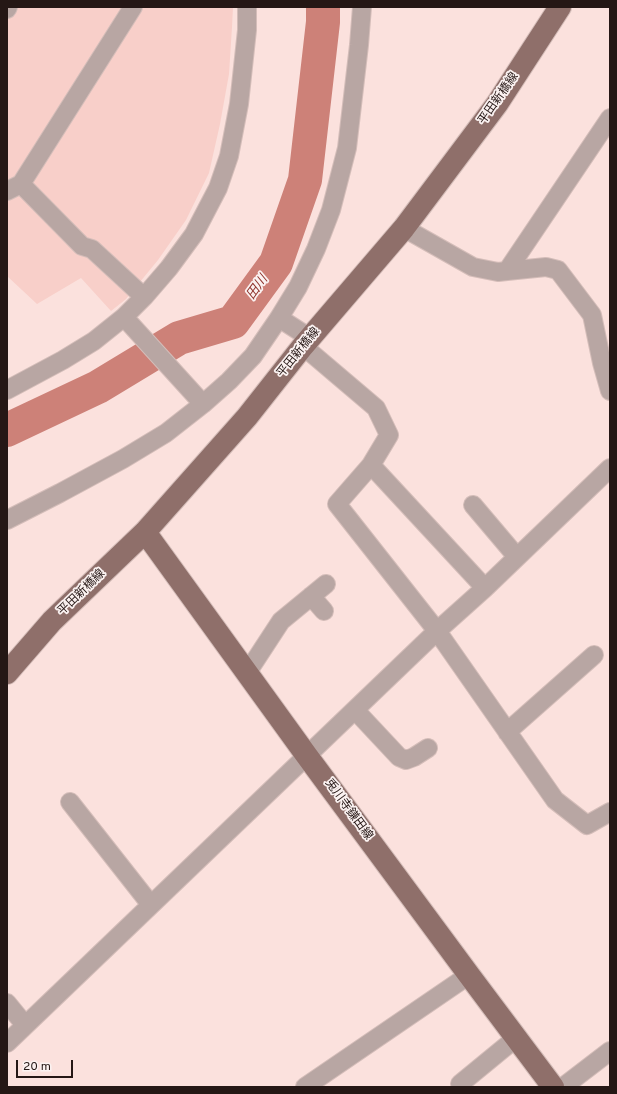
<!DOCTYPE html>
<meta charset="utf-8">
<style>
body{margin:0}
#map{position:relative;width:617px;height:1094px;overflow:hidden;background:#fbe1dd;font-family:Overpass,sans-serif}
canvas{display:block}
.frame{position:absolute;inset:0;border:8px solid #251715;pointer-events:none}
.scale{position:absolute;left:16px;top:1060px;width:57px;height:18px;box-sizing:border-box;border:2px solid #251715;border-top:0;padding-left:5px;font-size:12px;line-height:14px;white-space:nowrap;color:#251715;-webkit-text-stroke:3px #fbf2f1;paint-order:stroke}
</style>
<div id="map">
<canvas width="617" height="1094"></canvas>
<div class="frame"></div>
<div class="scale">20 m</div>
</div>
<script>
const ctx = document.querySelector('canvas').getContext('2d');
ctx.lineJoin = 'round';
function paint(path, color) {
  ctx.fillStyle = color;
  ctx.fill(path, 'evenodd');
}
function shape(rows) {
  const path = new Path2D();
  for (const r of rows) {
    path.moveTo(r[0], r[1]);
    for (let i = 2; i < r.length; i += 2) path.lineTo(r[i], r[i + 1]);
  }
  return path;
}
function strokePath(path, color, width, dash) {
  ctx.strokeStyle = color;
  ctx.lineWidth = width;
  ctx.lineCap = dash ? 'butt' : 'round';
  ctx.setLineDash(dash || []);
  ctx.stroke(path);
}
function write(font, color, halo, rows, align = 'center') {
  ctx.font = font + ' Overpass,"Noto Sans JP",sans-serif';
  ctx.lineWidth = 3.5;
  ctx.setLineDash([]);
  ctx.textBaseline = 'middle';
  ctx.strokeStyle = halo;
  ctx.fillStyle = color;
  for (const [text, x, y, turn = 0] of rows) {
    ctx.save();
    ctx.translate(x, y);
    ctx.rotate((+turn || 0) * Math.PI / 180);
    ctx.textAlign = isNaN(turn) ? turn : align;
    if (halo) ctx.strokeText(text, 0, 0);
    ctx.fillText(text, 0, 0);
    ctx.restore();
  }
}
paint(shape([
 [7,7,233,7,232,27,229,74,220,124,209,173,186,220,158,260,126,299,111,311,81,278,37,304,7,276]
]), '#f8cfc9');
strokePath(shape([
 [7,430,98,387,179,338,233,322,276,263,305,180,323,22,323,7]
]), '#cd8178', 34);
const minor = shape([
 [7,9,8,7],
 [21,184,82,246,92,249,144,297],
 [7,191,21,184,133,7],
 [404,228,473,267,498,272,507,271,610,118],
 [507,271,546,267,558,270,592,315,602,363,610,391],
 [124,317,203,404],
 [279,318,310,338],
 [303,346,376,408,389,435,371,465,337,504,437,631,555,800,587,825,610,812],
 [7,390,63,360,94,341,124,317,144,297,169,268,194,234,218,188,229,156,239,104,247,30,247,7],
 [371,465,485,588],
 [473,505,517,557],
 [7,520,60,493,123,459,166,433,203,404,229,381,253,356,279,318,298,287,316,249,331,210,347,148,359,45,362,7],
 [311,596,324,611],
 [247,673,281,621,326,584],
 [355,710,399,757,406,760,414,757,428,748],
 [507,732,594,655],
 [70,802,151,905],
 [7,1003,25,1025],
 [7,1043,437,631,485,588,610,468],
 [460,1084,516,1038],
 [305,1087,469,975],
 [563,1087,610,1051]
]);
const major = shape([
 [145,532,307,756,469,975,553,1087],
 [7,673,52,621,145,532,247,417,303,346,404,228,497,104,560,7]
]);
strokePath(minor, '#d4bdb9', 20);
strokePath(major, '#d4bdb9', 24);
strokePath(minor, '#b8a6a3', 18);
strokePath(major, '#8f6f6a', 22);
write('12px', '#251715', '#fbf2f1', [
 ["平田新橋線",499,99,-55],
 ["平田新橋線",299,353,-51],
 ["平田新橋線",82,593,-44],
 ["兎川寺鎌田線",348,810,54]
]);
write('italic 13px', '#90342d', '#fbf2f1', [
 ["田川",258,288,-54]
]);
</script>
